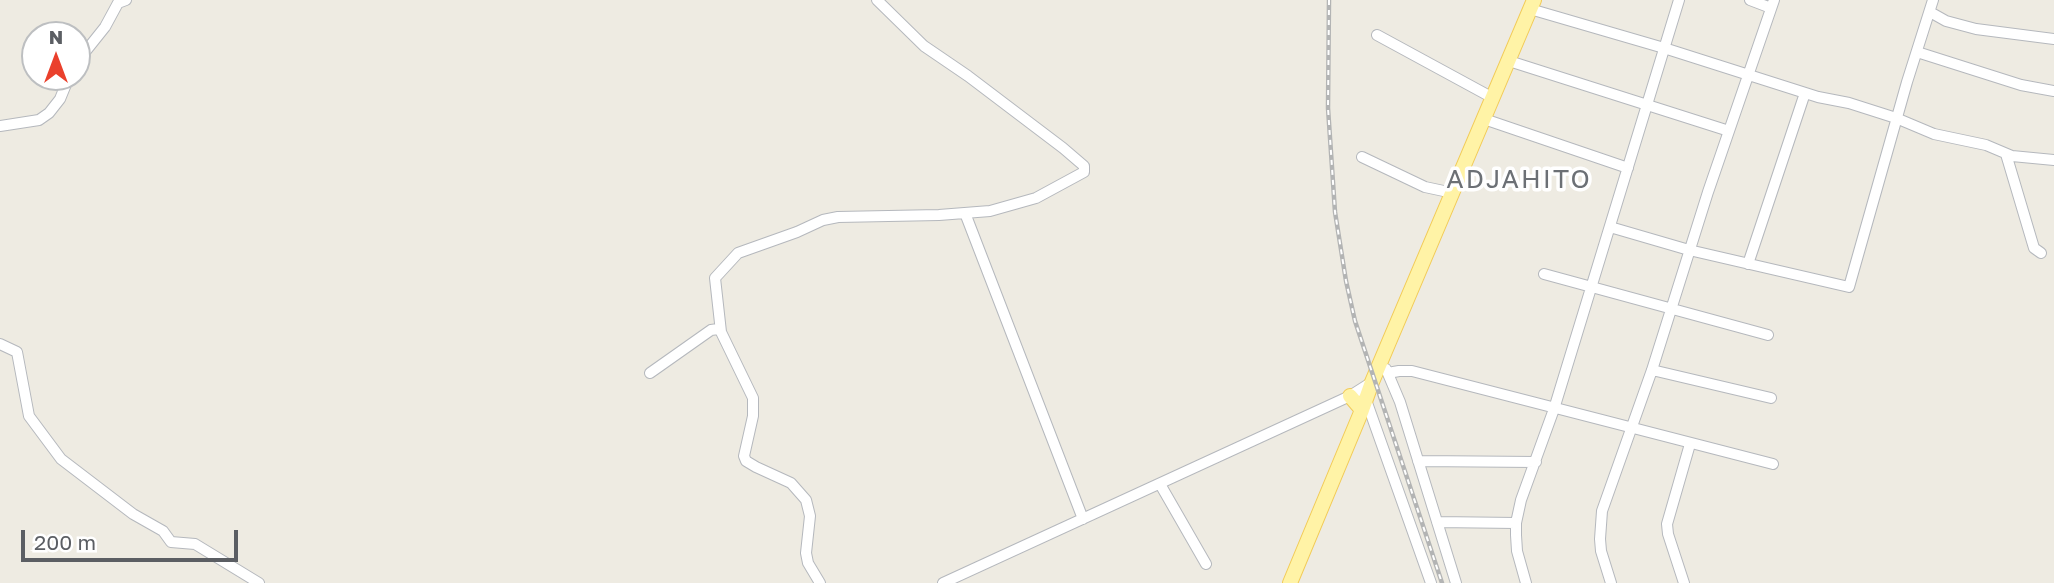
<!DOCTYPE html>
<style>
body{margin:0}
#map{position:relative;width:2054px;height:583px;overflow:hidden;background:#eeebe2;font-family:"Golos Text",sans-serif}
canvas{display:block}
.north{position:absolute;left:21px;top:21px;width:70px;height:70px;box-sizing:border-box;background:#fff;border:2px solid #bdbfc1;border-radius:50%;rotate:0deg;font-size:19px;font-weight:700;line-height:28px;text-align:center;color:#5b5e63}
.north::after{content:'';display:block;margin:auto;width:24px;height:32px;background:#ea402c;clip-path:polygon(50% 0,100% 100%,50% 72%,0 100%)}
.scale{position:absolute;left:21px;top:530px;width:217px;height:32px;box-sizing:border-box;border:4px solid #5b5e63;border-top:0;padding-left:9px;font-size:21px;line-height:24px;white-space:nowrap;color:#5b5e63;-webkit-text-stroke:5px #fff;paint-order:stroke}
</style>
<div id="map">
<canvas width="2054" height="583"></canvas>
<div class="north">N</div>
<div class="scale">200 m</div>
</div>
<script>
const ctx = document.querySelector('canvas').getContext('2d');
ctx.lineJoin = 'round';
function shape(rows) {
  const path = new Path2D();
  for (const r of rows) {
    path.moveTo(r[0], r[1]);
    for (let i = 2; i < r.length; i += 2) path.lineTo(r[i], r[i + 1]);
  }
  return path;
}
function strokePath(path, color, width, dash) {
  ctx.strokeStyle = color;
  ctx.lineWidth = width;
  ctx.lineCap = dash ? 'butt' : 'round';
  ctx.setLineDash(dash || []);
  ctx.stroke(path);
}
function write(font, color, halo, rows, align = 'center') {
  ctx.font = font + ' "Golos Text",sans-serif';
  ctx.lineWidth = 7;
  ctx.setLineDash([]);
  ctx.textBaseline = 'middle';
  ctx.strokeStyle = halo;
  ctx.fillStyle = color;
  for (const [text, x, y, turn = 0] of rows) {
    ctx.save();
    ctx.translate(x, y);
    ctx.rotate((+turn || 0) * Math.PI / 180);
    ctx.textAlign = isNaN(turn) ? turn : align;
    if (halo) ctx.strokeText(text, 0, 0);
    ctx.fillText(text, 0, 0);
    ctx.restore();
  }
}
const minor = shape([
 [1750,0,1771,8],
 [1530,9,1664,48,1818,97,1849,103,1896,118,1934,134,1986,145,2012,156,2054,160],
 [1930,12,1946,21,1976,29,2054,39],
 [1377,35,1493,98],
 [1917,52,2021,85,2054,91],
 [1509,61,1729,131],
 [77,62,105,27,118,3,126,0],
 [1484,119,1628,168],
 [0,126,39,120,49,113,60,99,69,77],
 [2006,154,2034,248,2041,253],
 [1362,157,1425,187,1453,193],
 [965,213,1083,519],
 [1610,227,1689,250,1849,287,1907,82,1933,0],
 [1748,264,1805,93],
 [1544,274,1768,335],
 [721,332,715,278,738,253,797,232,823,220,838,217,939,215,990,211,1036,198,1084,172,1084,166,1063,148,968,76,924,46,877,0],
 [0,344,17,352,29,416,61,459,133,514,163,531,171,542,195,544,259,583],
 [1386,369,1400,402,1456,583],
 [1652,370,1771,398],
 [650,373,711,330,718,329,721,332,753,398,753,416,744,456,746,461,756,467,791,483,806,500,810,516,806,553,808,563,820,583],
 [1388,373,1399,371,1412,371,1773,464],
 [1366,400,1431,583],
 [1418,461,1536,462],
 [1160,484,1206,564],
 [1437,522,1516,523],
 [943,583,1350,396,1372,382],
 [1526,583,1517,551,1516,535,1516,523,1521,500,1554,409,1679,0],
 [1611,583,1601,551,1600,539,1602,511,1652,370,1708,192,1774,0],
 [1684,583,1668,534,1667,524,1690,444]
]);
const major = shape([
 [1350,396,1362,410],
 [1290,583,1362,410,1372,382,1534,0]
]);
strokePath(minor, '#b5b8bd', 12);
strokePath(major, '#f2cb57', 16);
strokePath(minor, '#fff', 10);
strokePath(major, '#fff3a6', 14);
const rail = shape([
 [1329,0,1328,108,1335,212,1346,281,1355,321,1442,583]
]);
strokePath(rail, '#b3b4b4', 4.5);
strokePath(rail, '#fff', 2, [5]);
ctx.letterSpacing = '2px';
write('26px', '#6c7075', '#fff', [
 ["ADJAHITO",1519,180]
]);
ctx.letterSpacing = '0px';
</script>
